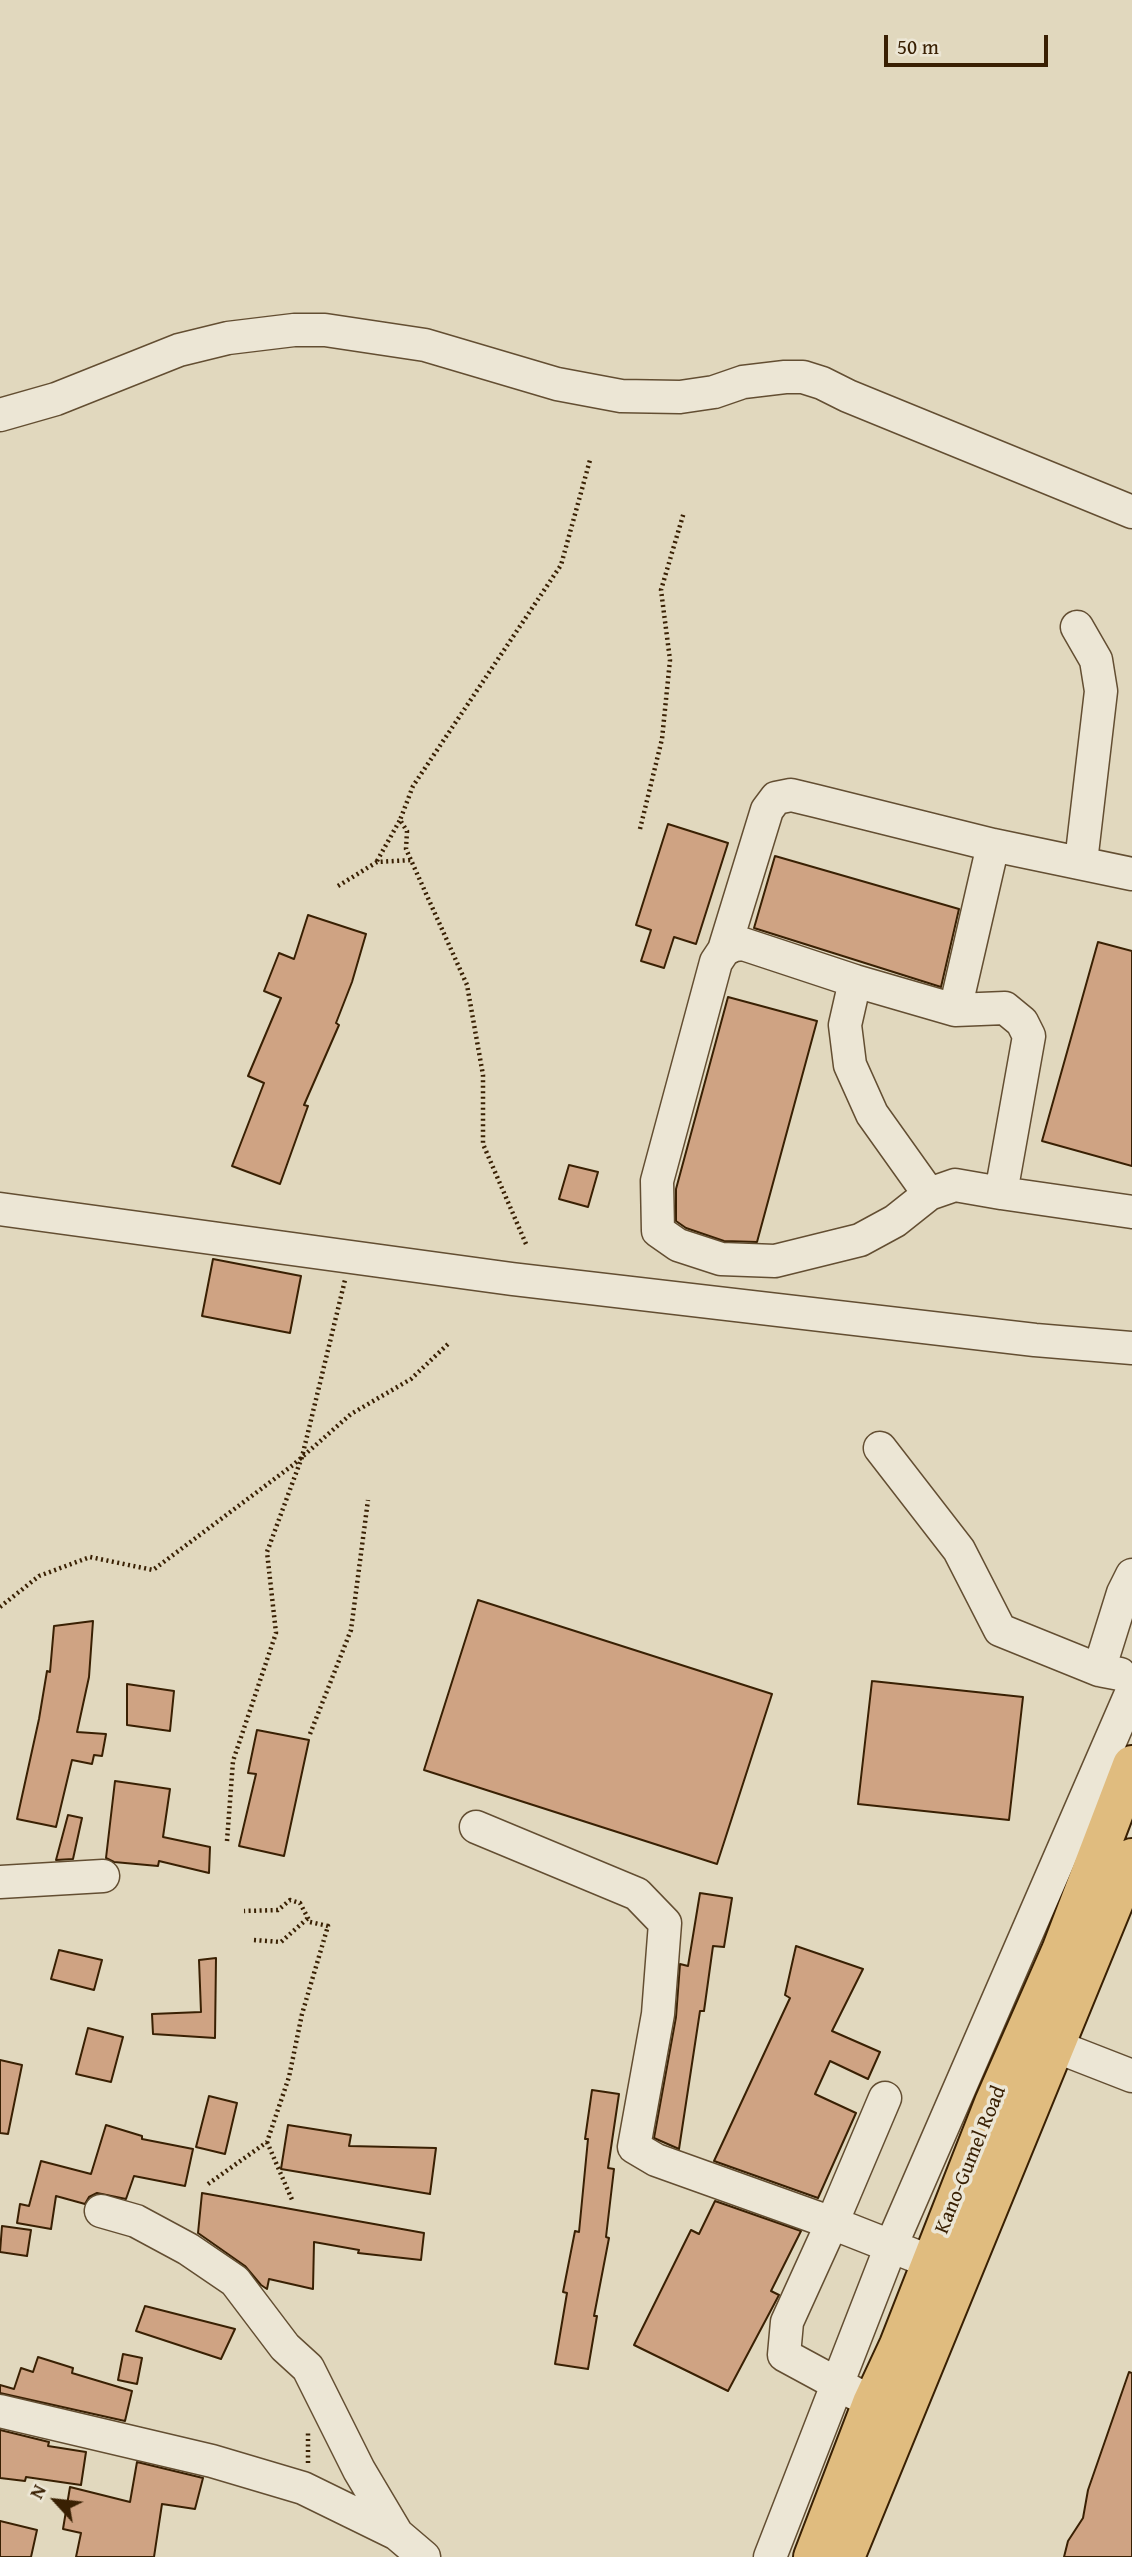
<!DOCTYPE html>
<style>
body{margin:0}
#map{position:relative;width:1132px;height:2557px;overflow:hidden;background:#e1d8be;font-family:"Gentium Book Plus",serif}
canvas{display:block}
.north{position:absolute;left:21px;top:2466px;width:70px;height:70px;-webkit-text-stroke:5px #ece6d5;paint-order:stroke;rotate:297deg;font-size:19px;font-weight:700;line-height:28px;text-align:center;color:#392003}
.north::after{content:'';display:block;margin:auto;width:24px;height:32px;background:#392003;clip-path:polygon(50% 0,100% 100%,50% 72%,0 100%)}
.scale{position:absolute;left:884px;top:35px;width:164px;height:32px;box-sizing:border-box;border:4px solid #392003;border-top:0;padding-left:9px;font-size:21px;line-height:24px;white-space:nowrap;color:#392003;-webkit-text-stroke:5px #ece6d5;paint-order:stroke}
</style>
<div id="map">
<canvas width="1132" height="2557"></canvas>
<div class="north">N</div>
<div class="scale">50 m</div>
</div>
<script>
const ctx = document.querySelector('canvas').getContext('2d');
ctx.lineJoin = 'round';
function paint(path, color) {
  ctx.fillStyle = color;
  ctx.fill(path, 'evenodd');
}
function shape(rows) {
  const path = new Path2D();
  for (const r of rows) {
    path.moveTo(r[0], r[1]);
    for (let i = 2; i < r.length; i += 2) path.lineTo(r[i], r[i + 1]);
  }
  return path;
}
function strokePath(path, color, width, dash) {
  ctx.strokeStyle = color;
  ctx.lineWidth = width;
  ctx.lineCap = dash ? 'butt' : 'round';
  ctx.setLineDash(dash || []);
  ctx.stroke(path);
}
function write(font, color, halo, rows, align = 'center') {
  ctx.font = font + ' "Gentium Book Plus",serif';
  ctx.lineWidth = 7;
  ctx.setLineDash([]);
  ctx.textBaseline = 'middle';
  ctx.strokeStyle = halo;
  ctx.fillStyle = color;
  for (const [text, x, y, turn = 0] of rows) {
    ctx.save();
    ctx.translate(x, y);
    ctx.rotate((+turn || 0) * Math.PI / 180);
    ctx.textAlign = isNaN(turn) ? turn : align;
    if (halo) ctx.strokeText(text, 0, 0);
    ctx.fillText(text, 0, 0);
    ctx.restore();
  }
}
const building = shape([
 [668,824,728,843,696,944,674,937,664,968,641,961,651,930,636,925,668,824],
 [775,856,959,909,941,987,754,928,775,856],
 [308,915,366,934,352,982,336,1023,339,1025,304,1105,308,1106,280,1184,232,1166,264,1083,248,1076,281,998,264,991,279,953,294,959,308,915],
 [1098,942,1132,951,1132,1166,1042,1141,1098,942],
 [728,997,817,1021,757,1242,724,1241,686,1228,676,1221,676,1189,728,997],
 [569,1165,598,1172,588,1207,559,1199,569,1165],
 [213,1259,301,1276,290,1333,202,1316,213,1259],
 [478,1600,772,1694,717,1864,424,1770,478,1600],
 [93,1621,89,1677,77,1732,106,1734,102,1756,94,1755,92,1764,72,1760,56,1827,17,1819,39,1719,47,1671,50,1672,54,1626,93,1621],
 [872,1681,1023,1697,1009,1820,858,1804,872,1681],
 [127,1684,174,1691,170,1731,127,1725,127,1684],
 [257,1730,309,1740,284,1856,239,1846,256,1774,248,1773,257,1730],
 [115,1781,170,1789,163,1837,210,1847,209,1873,159,1861,158,1866,114,1862,106,1858,115,1781],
 [68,1815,82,1818,73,1859,56,1860,68,1815],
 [700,1893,732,1898,724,1947,713,1946,704,2011,700,2011,679,2149,654,2138,676,2017,680,1964,688,1966,700,1893],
 [796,1946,863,1969,832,2031,880,2052,868,2079,830,2061,815,2094,856,2113,818,2198,714,2161,790,1998,785,1995,796,1946],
 [59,1950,102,1960,94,1990,51,1979,59,1950],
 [216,1958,215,2038,153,2034,152,2014,201,2012,199,1960,216,1958],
 [88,2028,123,2037,111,2082,76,2074,88,2028],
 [0,2060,22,2065,8,2134,0,2133,0,2060],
 [592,2090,619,2094,608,2168,614,2169,606,2237,609,2238,594,2316,597,2316,588,2369,555,2364,567,2293,563,2292,575,2231,579,2232,588,2139,585,2139,592,2090],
 [209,2096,237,2103,225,2154,196,2147,209,2096],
 [106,2125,142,2136,142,2139,193,2149,185,2186,134,2176,126,2199,97,2193,89,2197,85,2204,56,2196,51,2229,17,2223,20,2204,29,2206,41,2161,91,2174,106,2125],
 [288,2125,351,2135,349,2146,436,2148,430,2194,281,2169,288,2125],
 [202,2193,424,2233,421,2260,358,2253,359,2250,314,2242,313,2289,269,2279,267,2289,261,2285,245,2266,198,2233,202,2193],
 [715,2201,801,2231,771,2291,779,2295,728,2391,634,2345,691,2230,699,2234,715,2201],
 [2,2226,31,2230,27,2256,0,2252,2,2226],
 [145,2306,235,2329,221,2359,136,2331,145,2306],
 [123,2354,142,2358,137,2384,118,2380,123,2354],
 [38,2357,73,2368,72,2373,132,2391,125,2421,0,2393,0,2385,14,2389,21,2368,33,2372,38,2357],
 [1129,2372,1132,2373,1132,2557,1064,2557,1068,2541,1083,2518,1088,2490,1129,2372],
 [0,2430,49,2442,48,2446,86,2452,81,2485,26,2477,25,2481,0,2478,0,2430],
 [137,2462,203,2478,195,2509,162,2504,154,2557,76,2557,81,2533,63,2529,70,2487,130,2502,137,2462],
 [0,2521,37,2530,31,2557,0,2557,0,2521]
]);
paint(building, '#cfa383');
strokePath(building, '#392003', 2);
const minor = shape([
 [0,415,56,399,179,350,228,338,294,330,325,330,425,345,557,384,621,396,680,397,714,392,743,382,785,377,803,377,822,383,848,396,1132,512],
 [1077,627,1096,660,1101,691,1081,862],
 [724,950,767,810,776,798,791,795,816,801,993,845,1132,874],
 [855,981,845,1025,850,1065,872,1114,929,1194],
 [955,1010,993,845],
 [1001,1193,1029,1036,1022,1022,1005,1008,955,1010,855,981,743,944,734,945,724,950,716,962,657,1181,658,1231,678,1245,721,1259,775,1261,860,1240,895,1221,929,1194,955,1185,1001,1193,1132,1212],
 [0,1209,512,1279,1035,1340,1132,1348],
 [880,1448,959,1550,1000,1630,1099,1670],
 [1120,1674,1099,1670,1123,1593,1132,1575],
 [476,1827,637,1894,665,1923,658,2014,634,2147,656,2160,832,2223,885,2098],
 [0,1882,103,1876],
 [1055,2046,1132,2076],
 [101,2211,136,2221,188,2249,235,2281,285,2347,308,2368,359,2470,397,2534,424,2557],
 [856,2394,784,2355,787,2322,832,2223,931,2262],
 [0,2411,212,2461,303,2488,397,2534],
 [770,2557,891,2246,1132,1691]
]);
const major = shape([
 [813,2557,872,2403,899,2345,994,2103,1061,1951,1132,1765],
 [845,2557,1132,1858]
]);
strokePath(minor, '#634e32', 35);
strokePath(major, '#392003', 42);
strokePath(shape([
 [640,829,662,739,670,660,661,590,684,512],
 [377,861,400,820],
 [338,886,377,862,412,860],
 [526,1244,483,1144,483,1075,467,985,406,849,407,831,400,820,413,786,561,565,590,460],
 [0,1607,39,1576,90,1557,153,1570,293,1465,351,1414,411,1379,448,1344],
 [310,1734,351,1630,368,1500],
 [227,1841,233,1761,276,1633,267,1552,302,1457,345,1280],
 [254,1940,281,1942,308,1918],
 [267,2142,293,2202],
 [208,2184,267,2142,289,2077,302,2014,328,1926,310,1922,300,1903,290,1900,278,1910,244,1911],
 [308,2463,308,2430]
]), '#392003', 4.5, [2, 3.5]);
strokePath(minor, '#ece6d5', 32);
strokePath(major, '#e0bc7f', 38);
write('21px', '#392003', '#ece6d5', [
 ["Kano-Gumel Road",971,2160,-68]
]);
</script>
